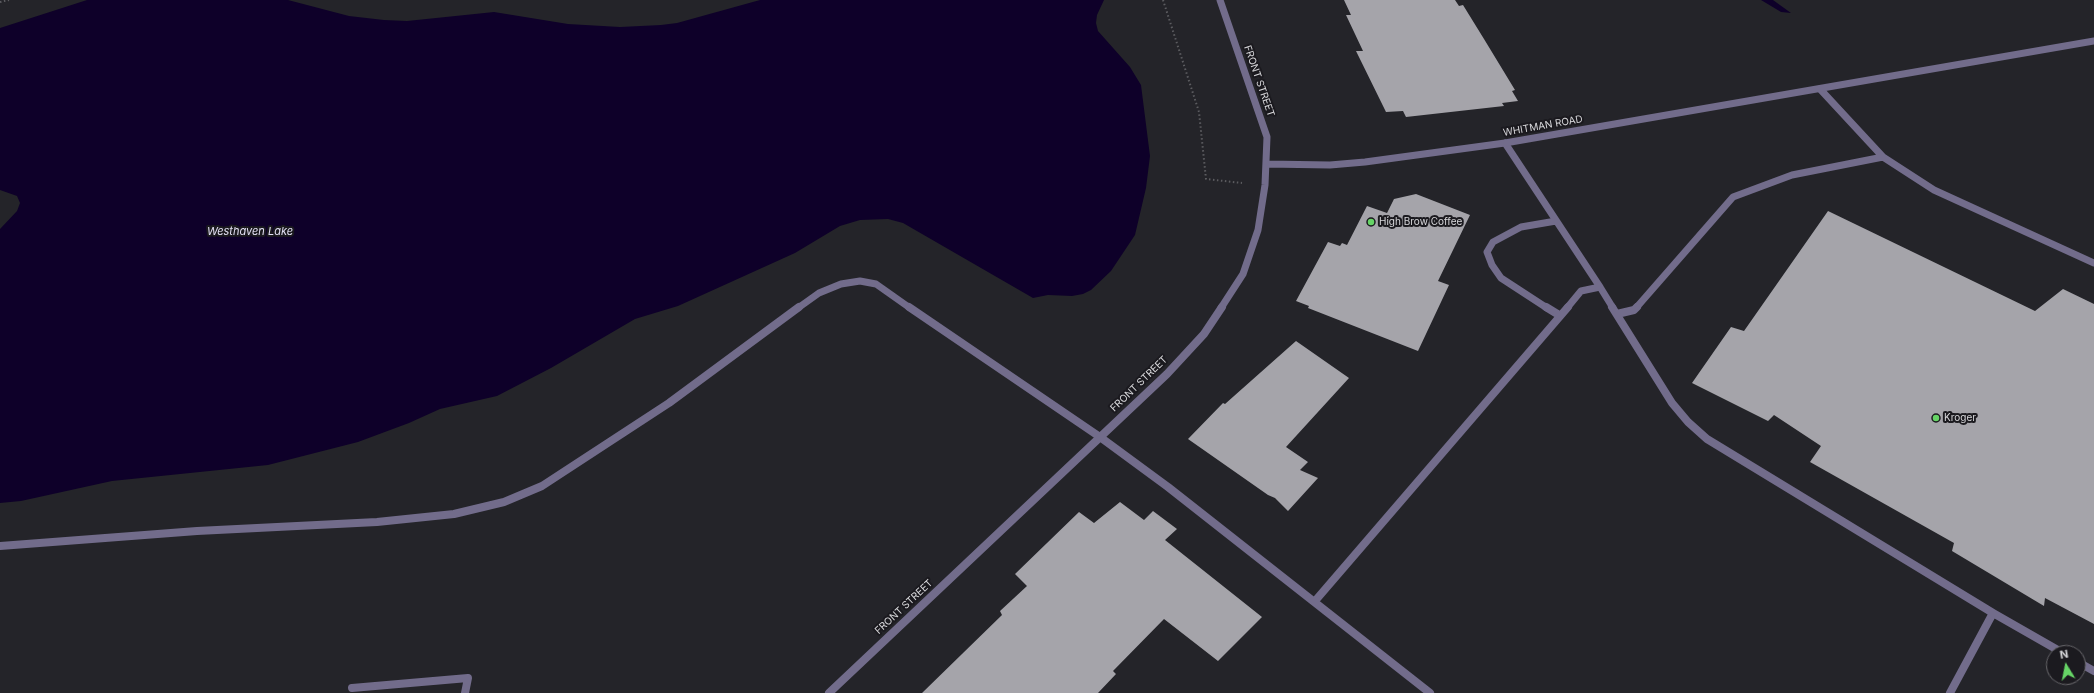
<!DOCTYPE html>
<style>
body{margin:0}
#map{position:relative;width:2094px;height:693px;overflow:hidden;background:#242429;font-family:Inter,sans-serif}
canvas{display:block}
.north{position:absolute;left:2046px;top:645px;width:40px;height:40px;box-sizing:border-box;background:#1b1a1f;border:1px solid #67666a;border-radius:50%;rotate:350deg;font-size:11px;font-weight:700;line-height:16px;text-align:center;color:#d8d8db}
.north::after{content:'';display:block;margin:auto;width:14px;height:18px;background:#66d466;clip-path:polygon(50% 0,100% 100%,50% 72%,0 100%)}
</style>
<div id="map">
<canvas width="2094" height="693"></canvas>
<div class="north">N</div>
</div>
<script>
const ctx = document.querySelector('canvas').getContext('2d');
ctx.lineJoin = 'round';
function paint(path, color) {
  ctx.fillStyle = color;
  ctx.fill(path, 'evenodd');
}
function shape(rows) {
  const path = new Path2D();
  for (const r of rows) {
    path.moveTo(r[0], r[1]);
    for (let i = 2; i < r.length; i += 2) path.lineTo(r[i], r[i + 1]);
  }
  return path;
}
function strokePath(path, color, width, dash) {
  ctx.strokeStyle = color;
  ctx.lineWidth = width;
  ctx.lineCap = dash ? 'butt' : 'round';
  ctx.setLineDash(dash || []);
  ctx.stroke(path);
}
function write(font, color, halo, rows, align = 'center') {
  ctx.font = font + ' Inter,sans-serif';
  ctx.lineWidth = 4;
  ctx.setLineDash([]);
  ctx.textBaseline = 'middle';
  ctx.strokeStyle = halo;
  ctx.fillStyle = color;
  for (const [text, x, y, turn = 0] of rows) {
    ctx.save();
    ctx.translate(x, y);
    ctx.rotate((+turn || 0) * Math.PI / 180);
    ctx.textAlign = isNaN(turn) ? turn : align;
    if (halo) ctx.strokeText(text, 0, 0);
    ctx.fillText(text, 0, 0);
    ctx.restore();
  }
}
paint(shape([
 [87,0,288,0,349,16,384,20,407,21,494,12,568,24,620,27,661,25,677,23,760,0,1104,0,1097,15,1096,23,1098,31,1130,67,1141,85,1150,156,1146,188,1135,235,1111,271,1091,290,1083,294,1072,296,1048,295,1033,298,903,223,888,219,860,220,840,226,795,253,678,306,635,319,551,368,497,396,440,409,409,423,358,442,268,465,112,481,21,501,0,503,0,229,17,211,20,203,17,196,0,190,0,28],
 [1761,0,1773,0,1791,13,1781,12]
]), '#0e0029');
paint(shape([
 [1344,0,1455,0,1459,6,1463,5,1484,39,1515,90,1512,91,1518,101,1502,103,1504,106,1406,117,1403,111,1386,112,1356,51,1363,51,1346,15,1351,15],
 [1416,194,1470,215,1438,281,1449,285,1418,351,1308,308,1309,306,1296,301,1328,242,1340,246,1342,243,1347,245,1367,206,1387,213,1394,199],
 [1828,211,2035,311,2063,289,2094,304,2094,624,2045,598,2044,606,1952,551,1954,543,1810,462,1821,446,1774,415,1768,421,1692,383,1731,327,1744,331],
 [1296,341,1349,378,1286,447,1308,462,1300,470,1318,478,1288,511,1275,498,1268,495,1188,439,1223,403,1225,404],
 [1120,502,1144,520,1153,511,1177,529,1165,540,1262,617,1218,661,1164,619,1113,671,1116,674,1098,693,922,693,1002,615,1000,611,1027,586,1015,574,1079,512,1094,523]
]), '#a5a4aa');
strokePath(shape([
 [1163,0,1199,112,1206,179,1242,183],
 [0,2,9,0]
]), '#5c5c60', 2, [1.5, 2.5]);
strokePath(shape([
 [1820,89,1883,157,1934,190,2094,263],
 [1505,143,1600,287,1581,291,1567,308],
 [1600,287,1613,308],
 [798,308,819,293,841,284,860,281,876,284,910,308],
 [1547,308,1501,278,1492,265,1487,252,1493,242,1521,227,1556,221],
 [1636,308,1733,197,1792,175,1883,157]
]), '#726c8b', 7);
strokePath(shape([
 [909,307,1100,437,1168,487,1430,693],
 [1546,307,1559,315],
 [1612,307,1672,403,1688,422,1707,439,1993,613],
 [1617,314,1634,310,1637,307],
 [0,546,197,531,377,522,454,514,504,502,542,486,669,403,799,307],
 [1315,601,1568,307],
 [2078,662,2094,671],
 [352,688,468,678,465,693],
 [1950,693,1993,613,2063,653]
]), '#726c8b', 8);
strokePath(shape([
 [1220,0,1267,137,1265,185,1258,230,1243,274,1221,308],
 [1267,164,1330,165,1365,162,1505,143,2094,41]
]), '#726c8b', 7);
strokePath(shape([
 [829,693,1167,374,1204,334,1222,307]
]), '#726c8b', 8);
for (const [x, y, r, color] of [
 [1371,222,4,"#66d466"],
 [1936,418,4,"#66d466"]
]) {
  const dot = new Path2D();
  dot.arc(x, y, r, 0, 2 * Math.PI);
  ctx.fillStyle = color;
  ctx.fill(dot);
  strokePath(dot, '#1b1a1f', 1.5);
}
write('10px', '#d8d8db', '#1b1a1f', [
 ["FRONT STREET",1259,81,71],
 ["WHITMAN ROAD",1543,126,-10],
 ["FRONT STREET",1139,384,-44],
 ["FRONT STREET",904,607,-43]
]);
write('10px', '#d8d8db', '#1b1a1f', [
 ["High Brow Coffee",1379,222],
 ["Kroger",1944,418]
], 'left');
write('italic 11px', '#e2dff3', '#1b1a1f', [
 ["Westhaven Lake",250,232]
]);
</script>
